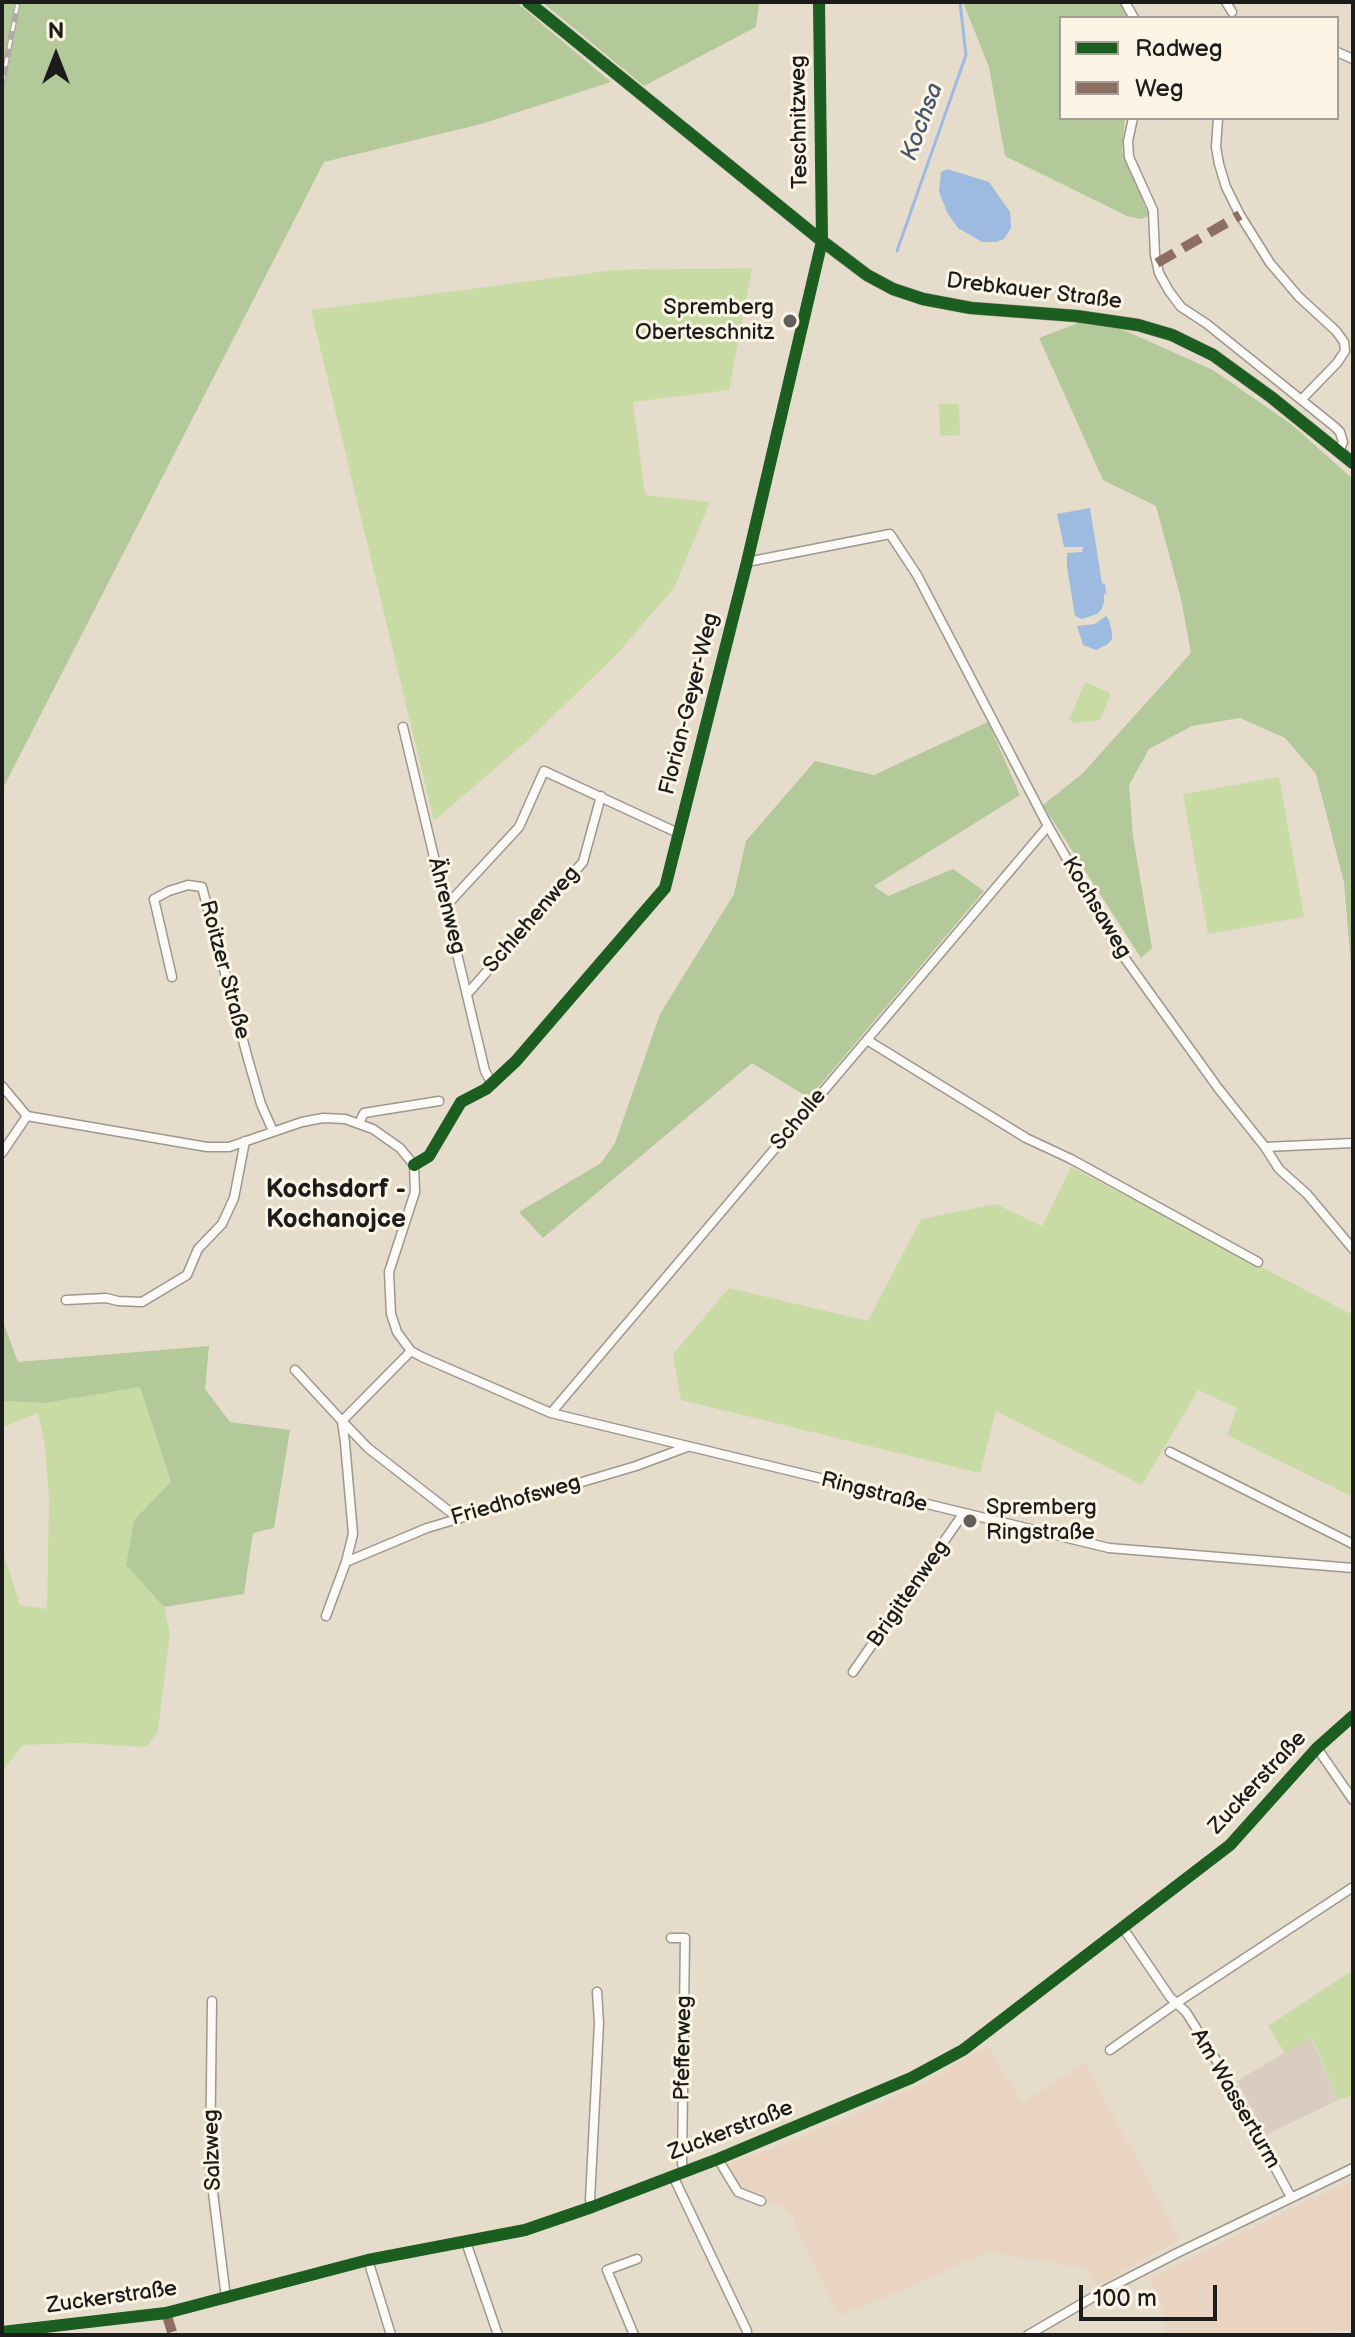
<!DOCTYPE html>
<meta charset="utf-8">
<style>
body{margin:0}
#map{position:relative;width:1355px;height:2337px;overflow:hidden;background:#e6dccc;font-family:"Balsamiq Sans",sans-serif}
canvas{display:block}
.frame{position:absolute;inset:0;border:4px solid #1c1c1c;pointer-events:none}
.legend{position:absolute;left:1059px;top:16px;width:280px;height:104px;box-sizing:border-box;background:#fcf5e5;border:2px solid #a29e95;margin:0;padding:10px 14px;list-style:none;font-size:24px;color:#1c1c1c}
.legend li{display:flex;align-items:center;gap:16px;height:40px}
.legend b{width:40px;border:2px solid #a29e95}
.north{position:absolute;left:16px;top:16px;width:80px;height:80px;-webkit-text-stroke:6px #fcf5e5;paint-order:stroke;rotate:0deg;font-size:22px;font-weight:700;line-height:32px;text-align:center;color:#1c1c1c}
.north::after{content:'';display:block;margin:auto;width:28px;height:36px;background:#1c1c1c;clip-path:polygon(50% 0,100% 100%,50% 72%,0 100%)}
.scale{position:absolute;left:1079px;top:2285px;width:138px;height:36px;box-sizing:border-box;border:4px solid #1c1c1c;border-top:0;padding-left:10px;font-size:24px;line-height:28px;white-space:nowrap;color:#1c1c1c;-webkit-text-stroke:6px #fcf5e5;paint-order:stroke}
</style>
<div id="map">
<canvas width="1355" height="2337"></canvas>
<div class="frame"></div>
<ul class="legend">
<li><b style="height:10px;background:#1b5e20"></b>Radweg</li>
<li><b style="height:10px;background:#8d6e63"></b>Weg</li>
</ul>
<div class="north">N</div>
<div class="scale">100 m</div>
</div>
<script>
const ctx = document.querySelector('canvas').getContext('2d');
ctx.lineJoin = 'round';
function paint(path, color) {
  ctx.fillStyle = color;
  ctx.fill(path, 'evenodd');
}
function shape(rows) {
  const path = new Path2D();
  for (const r of rows) {
    path.moveTo(r[0], r[1]);
    for (let i = 2; i < r.length; i += 2) path.lineTo(r[i], r[i + 1]);
  }
  return path;
}
function strokePath(path, color, width, dash) {
  ctx.strokeStyle = color;
  ctx.lineWidth = width;
  ctx.lineCap = dash ? 'butt' : 'round';
  ctx.setLineDash(dash || []);
  ctx.stroke(path);
}
function write(font, color, halo, rows, align = 'center') {
  ctx.font = font + ' "Balsamiq Sans",sans-serif';
  ctx.lineWidth = 6;
  ctx.setLineDash([]);
  ctx.textBaseline = 'middle';
  ctx.strokeStyle = halo;
  ctx.fillStyle = color;
  for (const [text, x, y, turn = 0] of rows) {
    ctx.save();
    ctx.translate(x, y);
    ctx.rotate((+turn || 0) * Math.PI / 180);
    ctx.textAlign = isNaN(turn) ? turn : align;
    if (halo) ctx.strokeText(text, 0, 0);
    ctx.fillText(text, 0, 0);
    ctx.restore();
  }
}
paint(shape([
 [987,2045,1022,2103,1085,2063,1180,2239,1097,2286,1086,2268,987,2252,921,2282,838,2316,789,2210,739,2190,728,2163,768,2150,850,2117,931,2079],
 [1353,2179,1353,2329,1280,2335,1166,2335,1163,2307,1150,2278]
]), '#e9d4c1');
paint(shape([
 [1311,2037,1338,2100,1266,2135,1237,2081]
]), '#d9cdc2');
paint(shape([
 [752,268,729,390,633,402,645,495,710,502,674,588,617,654,525,743,434,821,311,310,614,270],
 [939,404,959,404,960,435,940,436],
 [1085,682,1111,693,1100,720,1076,723,1069,720],
 [1279,777,1304,917,1208,934,1183,794],
 [1071,1167,1353,1315,1353,1497,1227,1435,1237,1408,1198,1390,1142,1485,996,1411,980,1473,681,1400,673,1354,729,1288,868,1321,921,1219,996,1204,1042,1226],
 [140,1386,171,1483,134,1520,126,1565,164,1607,170,1633,158,1731,148,1745,144,1747,78,1743,23,1745,2,1772,2,1549,20,1605,47,1609,49,1499,45,1446,38,1413,2,1427,2,1401,45,1403],
 [1353,1970,1353,2095,1338,2100,1312,2037,1285,2053,1268,2026]
]), '#c8dba5');
paint(shape([
 [2,2,516,2,611,82,481,124,324,162,2,790],
 [542,2,759,2,756,27,644,86],
 [963,2,1122,2,1132,18,1061,18,1061,118,1125,118,1122,151,1149,216,1141,219,1127,216,1005,156,989,67],
 [1078,323,1119,328,1213,370,1291,424,1353,479,1353,989,1344,882,1316,774,1285,738,1240,718,1192,726,1149,749,1129,785,1133,836,1152,948,1141,958,1043,805,1082,774,1191,653,1181,599,1156,506,1103,480,1039,338],
 [988,722,1020,795,874,886,888,896,953,869,984,891,809,1098,752,1063,543,1238,519,1212,601,1163,615,1143,660,1014,734,894,746,841,815,761,874,775],
 [2,1319,18,1362,209,1346,205,1389,230,1422,290,1430,274,1528,253,1533,244,1594,164,1607,126,1565,134,1520,171,1482,140,1387,45,1403,2,1401]
]), '#b4c99a');
paint(shape([
 [947,169,989,182,1010,212,1011,228,1004,239,996,242,982,242,958,228,948,214,939,192,941,172],
 [1090,508,1102,583,1105,584,1106,594,1104,594,1104,602,1101,610,1097,614,1082,619,1075,616,1067,567,1067,553,1082,552,1083,547,1064,547,1057,514],
 [1106,616,1109,620,1112,632,1112,639,1108,644,1096,650,1083,645,1077,626,1095,624]
]), '#9dbbe0');
strokePath(shape([
 [897,251,966,55,960,2]
]), '#9dbbe0', 3);
const minor = shape([
 [1125,2,1134,18],
 [1226,2,1232,12],
 [1337,52,1353,59],
 [1133,118,1128,141,1129,157,1153,210,1155,255,1159,273,1169,291,1181,307,1207,324,1335,427,1340,432,1343,442,1339,452],
 [1218,118,1216,147,1219,164,1226,187,1240,215,1270,263,1299,297,1336,331,1344,342,1345,351,1337,363,1302,399],
 [747,562,890,534,917,575,1048,826,1121,953,1218,1088,1265,1147,1279,1169,1307,1194,1353,1249],
 [403,727,485,1071,492,1084],
 [446,906,519,827,544,771,678,833],
 [172,977,154,899,169,891,188,885,202,887,248,1059,261,1104,273,1131],
 [468,993,583,862,601,796],
 [867,1040,1026,1138,1071,1159,1258,1262],
 [2,1086,27,1116],
 [359,1123,364,1113,439,1101],
 [1265,1147,1353,1143],
 [2,1153,27,1116,207,1147,229,1147,302,1122,323,1118,345,1119,373,1129,400,1148,414,1165],
 [414,1165,429,1156,461,1102,486,1089,516,1061,665,888,747,562,822,241,819,2],
 [414,1165,415,1192,389,1272,391,1314,397,1332,411,1351,422,1357,551,1413,1109,1548,1353,1568],
 [66,1300,106,1298,118,1301,142,1302,187,1275,198,1249,222,1224,234,1198,245,1141],
 [411,1351,342,1421,368,1448,458,1518],
 [295,1370,342,1421,345,1443,353,1534,346,1562,326,1616],
 [551,1413,1048,826],
 [1170,1452,1353,1544],
 [346,1562,427,1528,636,1466,687,1447],
 [853,1672,963,1514],
 [1317,1748,1353,1800],
 [1123,1928,1170,1997,1186,2012,1221,2068,1291,2197],
 [671,1938,685,1938,682,2164,685,2171],
 [212,2001,210,2168,226,2298],
 [1110,2050,1175,2004,1353,1887],
 [718,2159,738,2192,761,2201],
 [673,2176,747,2331],
 [592,2207,590,2200,599,2023,597,1992],
 [466,2242,498,2335],
 [368,2260,391,2335],
 [2,2332,166,2313,368,2260,525,2230,592,2207,718,2159,911,2078,963,2050,1230,1845,1317,1748,1353,1716],
 [634,2335,607,2270,637,2259],
 [1028,2335,1107,2289,1177,2253,1353,2168]
]);
const tertiary = shape([
 [528,2,822,241,867,275,893,289,923,299,971,308,1076,316,1138,325,1172,335,1213,355,1271,397,1353,463]
]);
strokePath(minor, '#9d978e', 11);
strokePath(tertiary, '#9d978e', 13);
strokePath(minor, '#fbfaf7', 8);
strokePath(tertiary, '#fbfaf7', 10);
const rail = shape([
 [2,84,18,2]
]);
strokePath(rail, '#aeacaa', 6);
strokePath(rail, '#fcf5e5', 3, [9]);
strokePath(shape([
 [1157,263,1240,215],
 [166,2313,173,2335]
]), '#8d6e63', 10, [20, 10]);
strokePath(shape([
 [528,2,822,241,867,275,893,289,923,299,971,308,1076,316,1138,325,1172,335,1213,355,1271,397,1353,463],
 [414,1165,429,1156,461,1102,486,1089,516,1061,665,888,747,562,822,241,819,2],
 [2,2332,166,2313,368,2260,525,2230,592,2207,718,2159,911,2078,963,2050,1230,1845,1317,1748,1353,1716]
]), '#1b5e20', 12);
for (const [x, y, r, color] of [
 [790,321,8,"#635f5a"],
 [970,1521,8,"#635f5a"]
]) {
  const dot = new Path2D();
  dot.arc(x, y, r, 0, 2 * Math.PI);
  ctx.fillStyle = color;
  ctx.fill(dot);
  strokePath(dot, '#fcf5e5', 3);
}
write('22px', '#1c1c1c', '#fcf5e5', [
 ["Teschnitzweg",800,122,-91],
 ["Drebkauer Straße",1034,292,7],
 ["Florian-Geyer-Weg",690,704,-76],
 ["Ährenweg",446,906,76],
 ["Kochsaweg",1096,908,59],
 ["Schlehenweg",532,920,-49],
 ["Roitzer Straße",224,970,75],
 ["Scholle",799,1120,-50],
 ["Ringstraße",874,1493,14],
 ["Friedhofsweg",516,1501,-16],
 ["Brigittenweg",909,1594,-55],
 ["Zuckerstraße",1258,1783,-47],
 ["Pfefferweg",684,2048,-89],
 ["Am Wasserturm",1235,2099,60],
 ["Zuckerstraße",731,2131,-21],
 ["Salzweg",213,2150,-92],
 ["Zuckerstraße",112,2298,-8]
]);
write('22px', '#1c1c1c', '#fcf5e5', [
 ["Spremberg",774,308],
 ["Oberteschnitz",774,333],
 ["Spremberg",986,1508,"left"],
 ["Ringstraße",986,1533,"left"]
], 'right');
write('italic 24px', '#43566e', '#fcf5e5', [
 ["Kochsa",923,122,-70]
]);
write('bold 26px', '#1c1c1c', '#fcf5e5', [
 ["Kochsdorf -",336,1190],
 ["Kochanojce",336,1220]
]);
</script>
